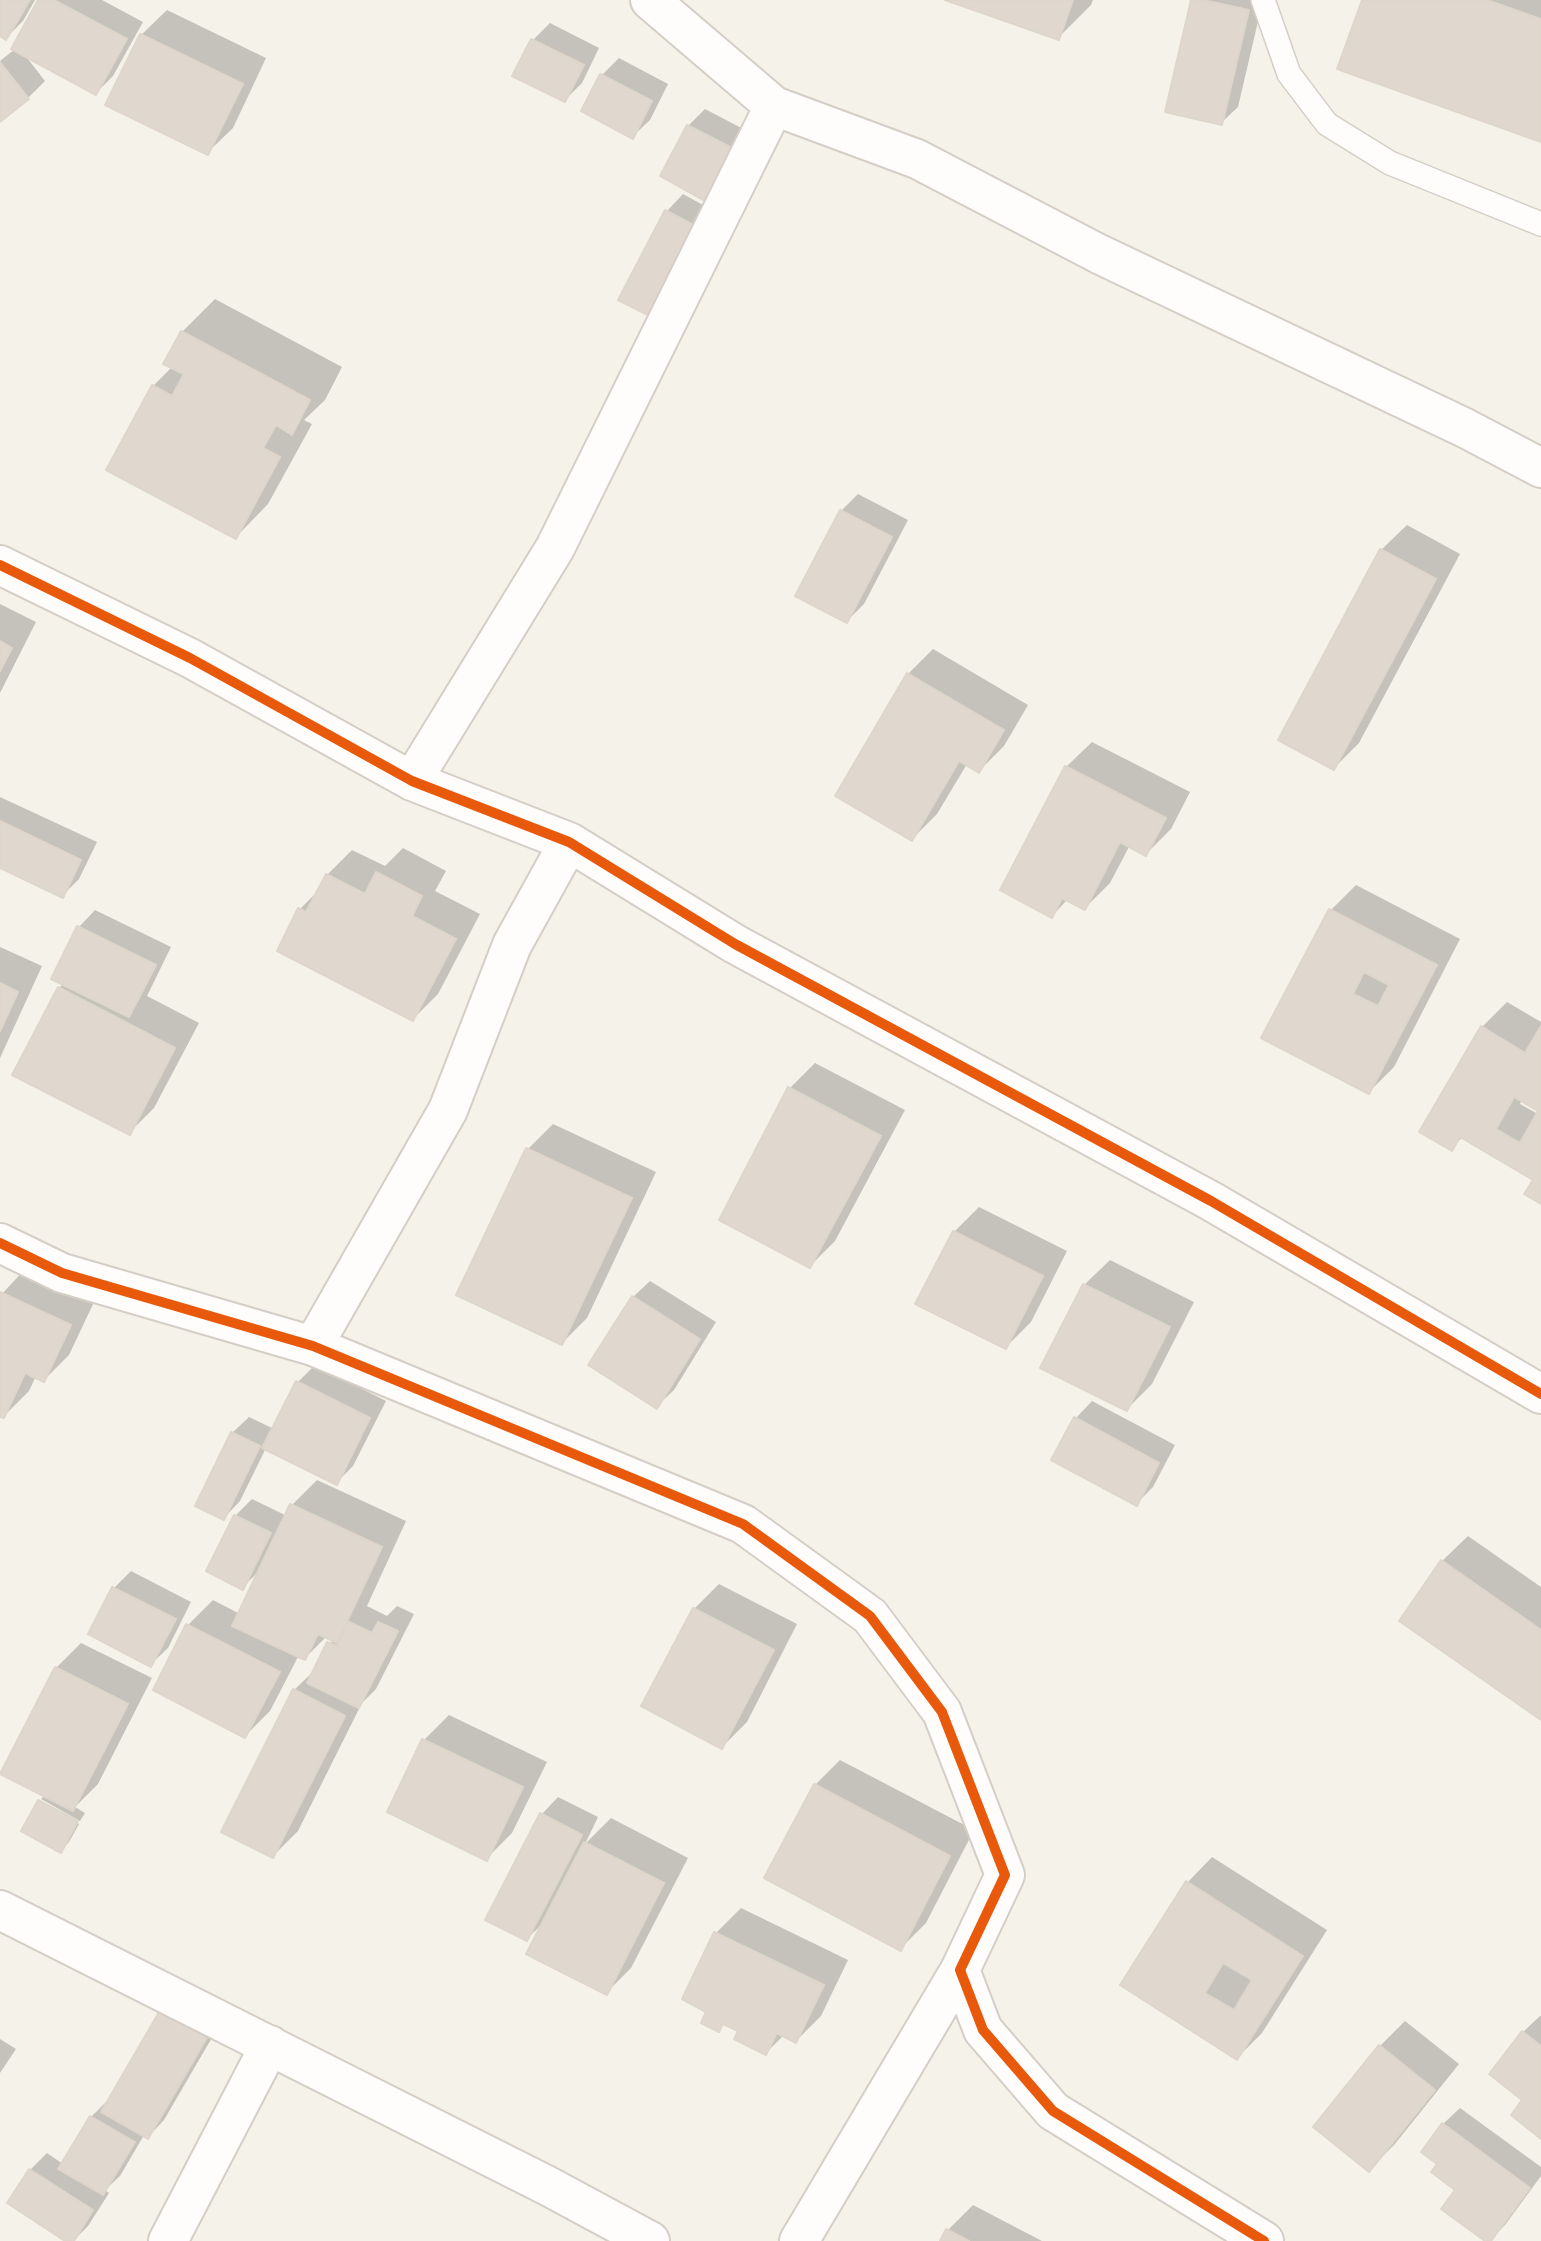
<!DOCTYPE html>
<style>
body{margin:0}
canvas{display:block;background:#f5f2e9}
</style>
<canvas width="1541" height="2241"></canvas>
<script>
const ctx = document.querySelector('canvas').getContext('2d');
ctx.lineJoin = 'round';
function paint(path, color) {
  ctx.fillStyle = color;
  ctx.fill(path, 'evenodd');
}
function shape(rows) {
  const path = new Path2D();
  for (const r of rows) {
    path.moveTo(r[0], r[1]);
    for (let i = 2; i < r.length; i += 2) path.lineTo(r[i], r[i + 1]);
  }
  return path;
}
function strokePath(path, color, width, dash) {
  ctx.strokeStyle = color;
  ctx.lineWidth = width;
  ctx.lineCap = dash ? 'butt' : 'round';
  ctx.setLineDash(dash || []);
  ctx.stroke(path);
}
paint(shape([
 [0,0,35,0,23,21,6,38,0,34],
 [40,0,102,0,143,22,113,76,96,93,24,54,45,81,28,98,0,120,0,61,15,49],
 [950,0,1093,0,1091,5,1058,38],
 [1193,0,1263,0,1238,107,1221,123],
 [1363,0,1541,0,1541,140],
 [167,10,266,58,233,128,207,153,141,35],
 [550,23,599,48,582,83,565,100,515,75,533,40],
 [619,58,668,84,650,120,633,136,602,75],
 [705,109,753,134,727,185,688,126],
 [683,194,714,211,668,298,667,211],
 [215,299,342,367,325,400,304,420,312,424,268,504,236,537,109,469,153,386,172,367,182,332],
 [858,494,908,520,864,604,847,621,841,511],
 [1407,525,1460,554,1359,743,1334,768,1381,550],
 [0,604,36,622,0,693],
 [933,649,1028,705,1004,746,979,771,967,764,937,814,912,839,908,674],
 [1092,742,1190,792,1171,829,1146,854,1130,845,1110,883,1085,908,1068,899,1052,916,1066,767],
 [0,797,97,842,79,879,63,895,0,866],
 [403,848,446,871,435,891,480,914,438,994,413,1019,300,909,319,890,327,875,352,850,385,866],
 [1356,885,1460,939,1394,1067,1369,1092,1264,1037,1331,910],
 [95,910,171,947,147,996,199,1023,154,1108,129,1133,59,988,64,983,79,927],
 [0,947,42,966,0,1058],
 [1507,1002,1541,1022,1541,1202,1535,1180,1463,1137,1451,1148,1482,1027],
 [1522,1100,1541,1110,1538,1114,1520,1104],
 [815,1063,905,1110,835,1241,810,1266,790,1088],
 [553,1124,656,1172,587,1318,562,1343,528,1149],
 [979,1207,1067,1251,1031,1322,1006,1347,954,1232],
 [1110,1260,1194,1302,1152,1384,1127,1409,1084,1285],
 [26,1268,95,1300,69,1355,44,1380,36,1376,29,1391,4,1416,0,1415,0,1296],
 [650,1281,716,1322,674,1390,657,1406,633,1297],
 [315,1365,386,1401,353,1466,336,1483,266,1448,240,1501,224,1518,232,1433,249,1417,274,1429,298,1382],
 [1092,1401,1175,1445,1153,1487,1136,1504,1076,1418],
 [317,1480,406,1521,367,1606,387,1616,397,1606,414,1614,376,1689,362,1703,298,1831,273,1856,294,1690,315,1670,333,1639,327,1636,305,1658,299,1655,270,1711,245,1736,188,1625,213,1600,240,1614,261,1569,243,1587,235,1516,252,1499,287,1516,292,1505],
 [1468,1536,1541,1587,1541,1718,1442,1561],
 [131,1571,191,1602,168,1648,151,1664,114,1588],
 [719,1584,797,1624,747,1722,722,1747,694,1609],
 [81,1643,152,1678,98,1784,75,1807,85,1813,80,1821,41,1799,45,1795,56,1668],
 [449,1715,547,1762,512,1833,487,1858,424,1740],
 [840,1760,974,1830,926,1923,901,1948,815,1785],
 [558,1797,598,1817,585,1844,611,1818,688,1858,631,1968,606,1993,544,1922,527,1939,542,1814],
 [39,1802,79,1824,69,1842,61,1850],
 [1212,1857,1327,1930,1262,2033,1237,2058,1122,1985,1187,1883],
 [741,1908,848,1960,821,2016,796,2041,784,2035,766,2053,741,2030,725,2023,719,2030,709,2011,716,1933],
 [1540,2016,1541,2016,1541,2136,1524,2100,1523,2032],
 [224,2017,164,2120,148,2137,144,2135,120,2176,105,2190,109,2193,88,2226,73,2241,68,2241,30,2170,47,2153,63,2164,91,2117,108,2100],
 [1405,2021,1459,2064,1394,2145,1369,2170,1315,2126,1380,2046],
 [0,2039,16,2049,0,2073],
 [1460,2108,1541,2167,1541,2176,1505,2225,1489,2241,1439,2164,1443,2124],
 [973,2205,1042,2241,942,2241,948,2230]
]), '#0003');
const building = shape([
 [0,0,30,0,6,40,0,36,0,0],
 [38,0,54,0,127,39,96,95,11,49,38,0],
 [945,0,1073,0,1059,40,945,0],
 [1191,0,1203,0,1249,10,1222,125,1165,112,1191,0],
 [1362,0,1487,0,1541,19,1541,142,1337,69,1362,0],
 [140,34,243,84,208,155,105,105,140,34],
 [531,39,584,65,565,102,512,76,531,39],
 [0,62,29,99,0,122,0,62],
 [600,74,652,101,633,139,581,111,600,74],
 [687,125,738,151,710,204,660,176,687,125],
 [665,210,699,228,652,317,618,300,665,210],
 [181,331,310,400,292,435,276,425,263,448,280,457,236,539,106,470,152,385,172,396,184,374,163,364,181,331],
 [840,510,892,537,847,623,795,596,840,510],
 [1380,549,1436,579,1334,770,1278,740,1380,549],
 [0,641,12,648,0,671,0,641],
 [907,673,1004,730,979,773,959,761,912,841,835,796,907,673],
 [1065,766,1166,818,1146,856,1120,842,1085,910,1062,898,1052,918,1000,890,1065,766],
 [0,821,81,860,63,898,0,868,0,821],
 [376,872,422,896,412,916,456,939,413,1021,277,951,298,908,306,912,326,874,365,894,376,872],
 [1329,909,1437,965,1369,1094,1261,1038,1329,909],
 [1364,972,1389,985,1378,1006,1353,994,1364,972],
 [77,926,156,965,129,1017,51,979,77,926],
 [0,983,18,992,0,1031,0,983],
 [58,987,175,1048,130,1135,12,1075,58,987],
 [1481,1026,1525,1053,1541,1026,1541,1204,1524,1194,1533,1180,1460,1137,1452,1151,1419,1132,1481,1026],
 [1514,1097,1538,1111,1520,1143,1496,1129,1514,1097],
 [788,1087,881,1136,810,1268,719,1220,788,1087],
 [526,1148,632,1198,562,1345,456,1295,526,1148],
 [953,1231,1043,1276,1006,1349,915,1304,953,1231],
 [1083,1284,1170,1327,1127,1411,1040,1368,1083,1284],
 [0,1292,71,1325,44,1382,25,1373,4,1418,0,1417,0,1292],
 [632,1296,700,1339,657,1409,588,1365,632,1296],
 [296,1381,370,1418,337,1485,262,1448,296,1381],
 [1074,1417,1159,1463,1137,1506,1051,1460,1074,1417],
 [231,1432,260,1446,224,1520,195,1506,231,1432],
 [290,1504,382,1547,337,1643,318,1634,305,1660,232,1626,290,1504],
 [234,1515,271,1533,243,1590,206,1571,234,1515],
 [1441,1560,1541,1630,1541,1720,1399,1621,1441,1560],
 [112,1587,176,1619,151,1667,88,1634,112,1587],
 [693,1608,774,1650,722,1749,641,1706,693,1608],
 [349,1622,372,1633,378,1622,398,1631,359,1708,307,1683,327,1642,337,1646,349,1622],
 [186,1624,280,1672,245,1738,153,1690,186,1624],
 [55,1667,128,1704,73,1811,0,1774,55,1667],
 [293,1689,345,1716,273,1858,221,1832,293,1689],
 [422,1739,523,1787,487,1861,387,1812,422,1739],
 [814,1784,950,1856,901,1951,764,1878,814,1784],
 [38,1800,78,1821,61,1853,21,1831,38,1800],
 [540,1813,582,1835,527,1941,485,1920,540,1813],
 [584,1842,664,1883,607,1995,526,1954,584,1842],
 [1186,1881,1303,1956,1237,2060,1120,1985,1186,1881],
 [1223,1963,1252,1980,1234,2010,1205,1993,1223,1963],
 [714,1932,824,1985,796,2043,777,2033,766,2055,734,2039,738,2031,723,2024,719,2032,701,2023,706,2012,682,1999,714,1932],
 [162,2007,209,2034,148,2139,101,2112,162,2007],
 [1522,2031,1541,2046,1541,2139,1511,2115,1522,2100,1489,2074,1522,2031],
 [1379,2045,1435,2090,1369,2172,1313,2127,1379,2045],
 [90,2116,135,2142,103,2195,58,2169,90,2116],
 [1442,2123,1530,2188,1491,2241,1485,2241,1441,2209,1455,2190,1431,2172,1437,2164,1421,2152,1442,2123],
 [29,2169,93,2210,74,2241,65,2241,7,2203,29,2169],
 [946,2229,969,2241,940,2241,946,2229]
]);
paint(building, '#e0d8ce');
strokePath(building, '#ded6cb', 2);
const lane = shape([
 [1263,0,1289,74,1327,124,1390,163,1541,224]
]);
const street = shape([
 [650,0,774,106,917,159,1099,254,1465,428,1541,468],
 [0,565,190,658,412,781,569,842,735,944,1211,1201,1541,1394],
 [412,781,555,548,774,106],
 [0,1243,62,1273,313,1346,743,1524,870,1616,942,1712,1005,1875,960,1970,983,2030,1053,2111,1264,2241],
 [313,1346,448,1110,512,945,569,842],
 [0,1910,548,2186,650,2241],
 [168,2241,270,2045],
 [799,2241,960,1970]
]);
strokePath(lane, '#d4cec6', 26);
strokePath(street, '#d4cec6', 42);
strokePath(lane, '#fefdfc', 23);
strokePath(street, '#fefdfc', 38);
strokePath(shape([
 [0,565,190,658,412,781,569,842,735,944,1211,1201,1541,1394],
 [0,1243,62,1273,313,1346,743,1524,870,1616,942,1712,1005,1875,960,1970,983,2030,1053,2111,1264,2241]
]), '#e8590c', 10);
</script>
